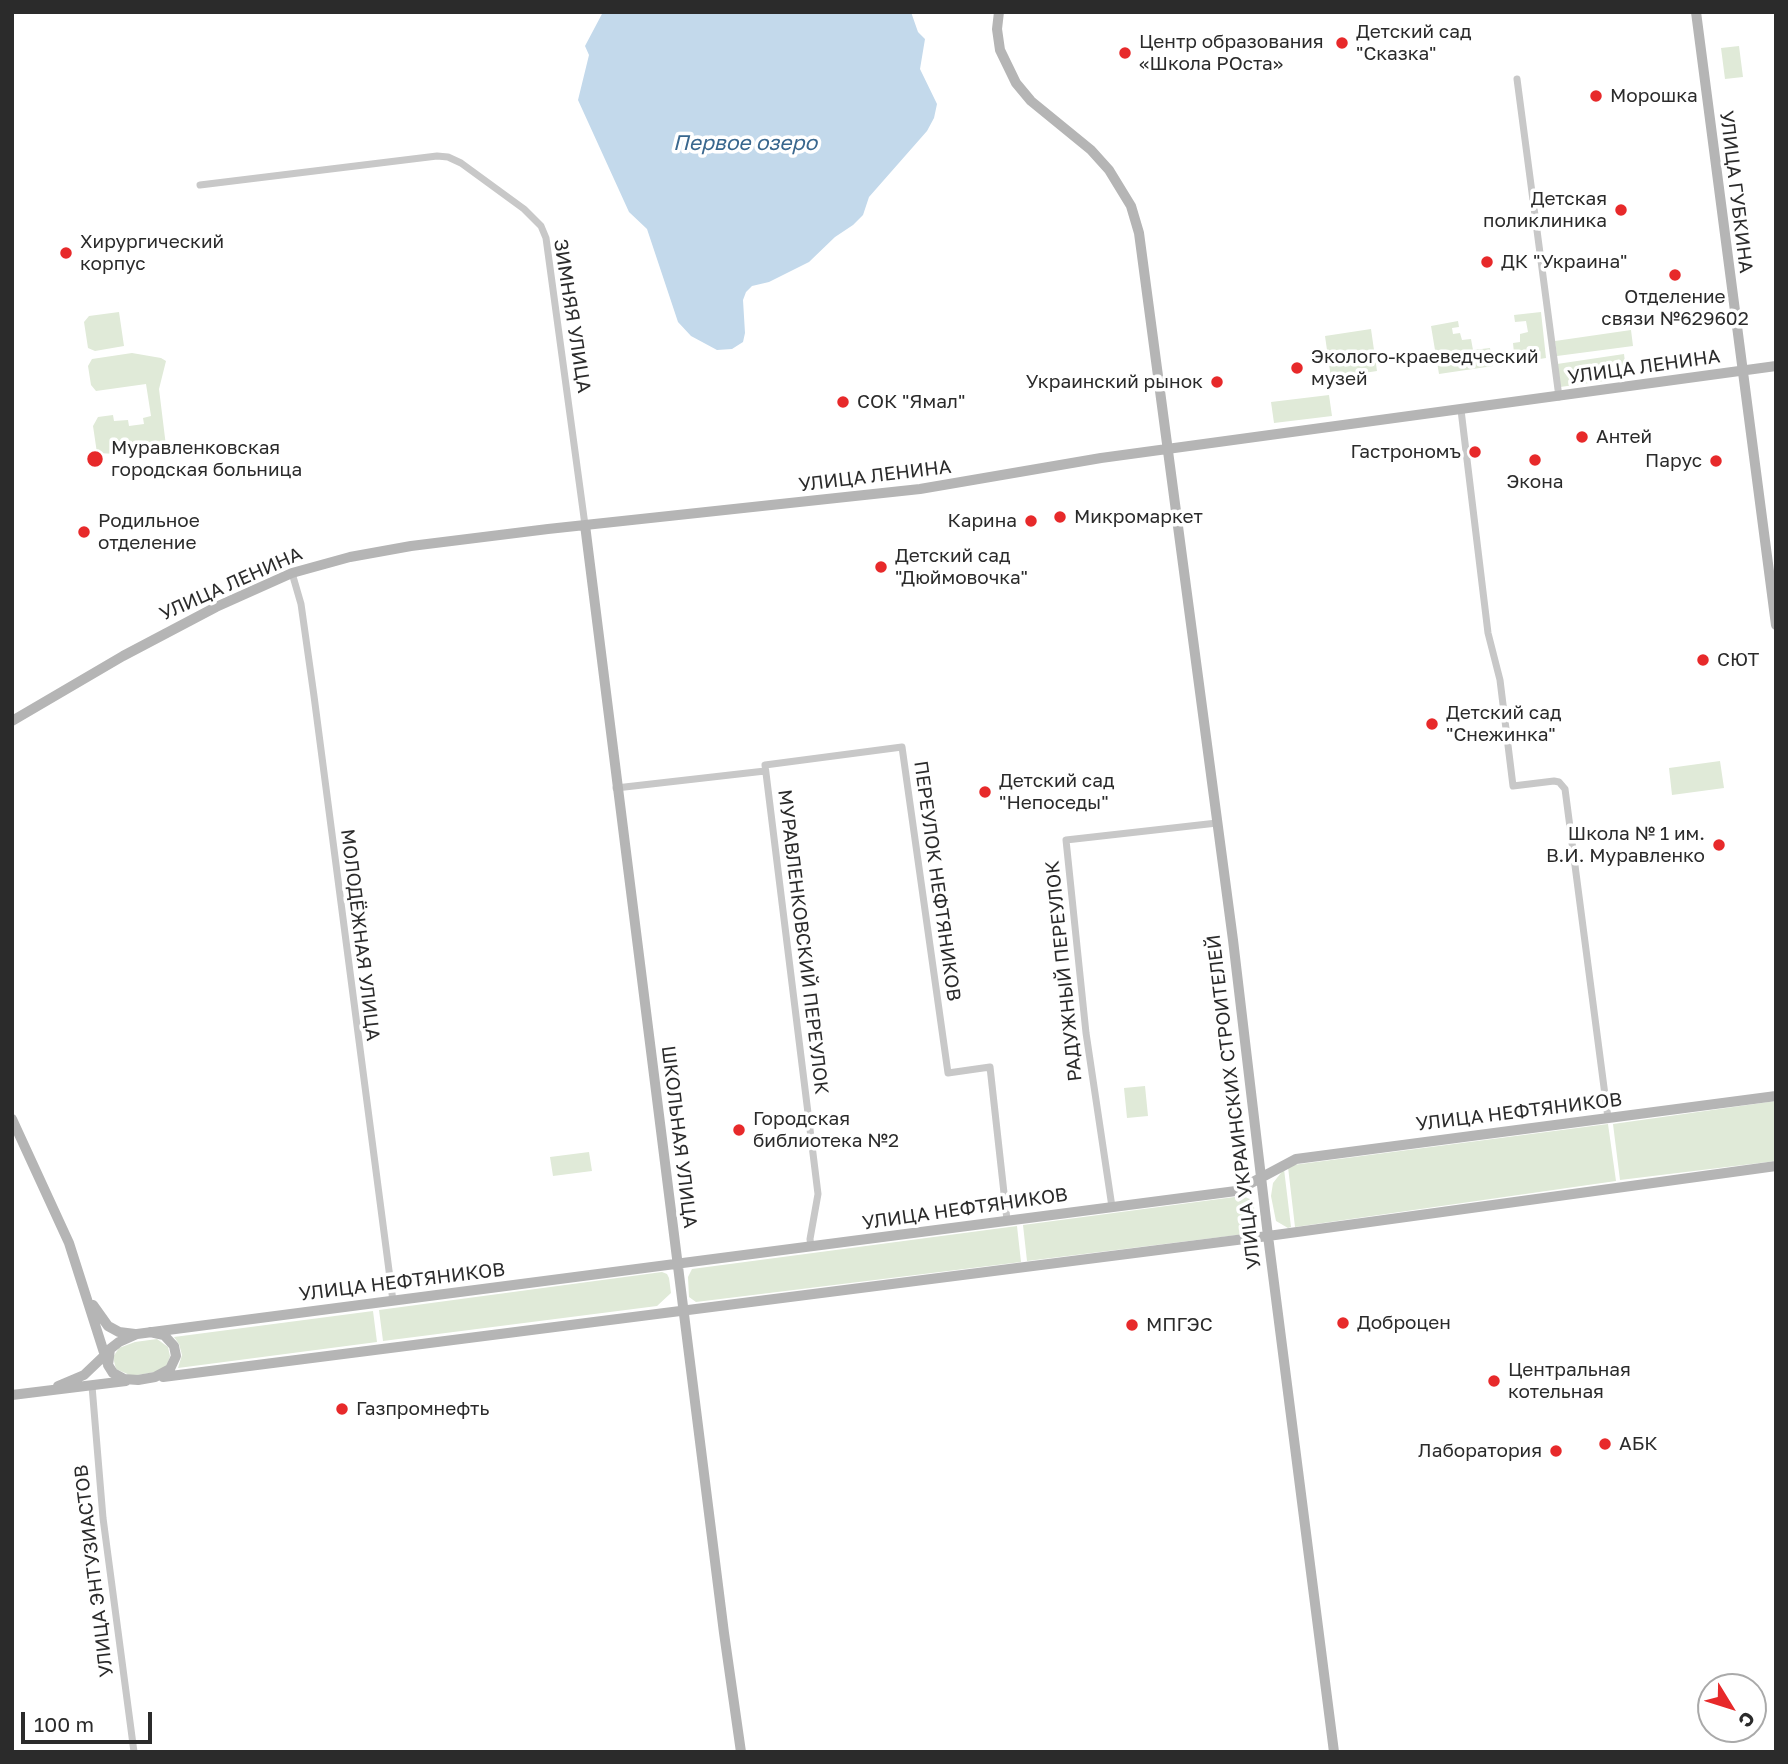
<!DOCTYPE html>
<meta charset="utf-8">
<style>
body{margin:0}
#map{position:relative;width:1788px;height:1764px;overflow:hidden;background:#fff;font-family:"Golos Text",sans-serif}
canvas{display:block}
.frame{position:absolute;inset:0;border:14px solid #2b2b2b;pointer-events:none}
.north{position:absolute;left:1697px;top:1673px;width:70px;height:70px;box-sizing:border-box;background:#fff;border:2px solid #aaa;border-radius:50%;rotate:128deg;font-size:19px;font-weight:700;line-height:28px;text-align:center;color:#2b2b2b}
.north::after{content:'';display:block;margin:auto;width:24px;height:32px;background:#e7292a;clip-path:polygon(50% 0,100% 100%,50% 72%,0 100%)}
.scale{position:absolute;left:21px;top:1712px;width:131px;height:32px;box-sizing:border-box;border:4px solid #2b2b2b;border-top:0;padding-left:9px;font-size:21px;line-height:24px;white-space:nowrap;color:#2b2b2b;-webkit-text-stroke:5px #fff;paint-order:stroke}
</style>
<div id="map">
<canvas width="1788" height="1764"></canvas>
<div class="frame"></div>
<div class="north">С</div>
<div class="scale">100 m</div>
</div>
<script>
const ctx = document.querySelector('canvas').getContext('2d');
ctx.lineJoin = 'round';
function paint(path, color) {
  ctx.fillStyle = color;
  ctx.fill(path, 'evenodd');
}
function shape(rows) {
  const path = new Path2D();
  for (const r of rows) {
    path.moveTo(r[0], r[1]);
    for (let i = 2; i < r.length; i += 2) path.lineTo(r[i], r[i + 1]);
  }
  return path;
}
function strokePath(path, color, width, dash) {
  ctx.strokeStyle = color;
  ctx.lineWidth = width;
  ctx.lineCap = dash ? 'butt' : 'round';
  ctx.setLineDash(dash || []);
  ctx.stroke(path);
}
function write(font, color, halo, rows, align = 'center') {
  ctx.font = font + ' "Golos Text",sans-serif';
  ctx.lineWidth = 7;
  ctx.setLineDash([]);
  ctx.textBaseline = 'middle';
  ctx.strokeStyle = halo;
  ctx.fillStyle = color;
  for (const [text, x, y, turn = 0] of rows) {
    ctx.save();
    ctx.translate(x, y);
    ctx.rotate((+turn || 0) * Math.PI / 180);
    ctx.textAlign = isNaN(turn) ? turn : align;
    if (halo) ctx.strokeText(text, 0, 0);
    ctx.fillText(text, 0, 0);
    ctx.restore();
  }
}
paint(shape([
 [1739,46,1743,77,1725,79,1721,48],
 [119,312,124,346,95,351,88,348,84,322,89,316],
 [1541,312,1546,358,1515,363,1513,343,1520,342,1520,334,1528,332,1526,321,1515,322,1514,315],
 [1458,321,1459,327,1452,328,1453,334,1460,333,1462,340,1471,339,1473,350,1490,348,1493,366,1439,374,1431,326],
 [1371,329,1377,371,1331,378,1325,336],
 [1631,330,1633,346,1557,356,1555,341],
 [132,353,161,358,166,361,159,389,166,446,162,449,117,454,97,453,93,426,98,417,113,415,114,421,128,420,129,426,144,424,143,418,151,416,146,384,96,391,91,385,88,366,92,359],
 [1624,354,1627,378,1560,387,1557,364],
 [1329,395,1332,416,1274,423,1271,402],
 [1720,761,1724,788,1672,795,1669,768],
 [1145,1086,1148,1116,1127,1118,1124,1088],
 [1776,1101,1776,1161,1620,1180,1613,1124],
 [1608,1124,1616,1181,1295,1227,1288,1167,1293,1165],
 [589,1152,592,1171,553,1176,550,1157],
 [1284,1169,1291,1227,1288,1228,1276,1221,1271,1196,1273,1183],
 [1242,1196,1250,1199,1254,1206,1255,1224,1251,1232,1245,1234,1027,1261,1023,1225],
 [1017,1226,1021,1262,696,1302,689,1297,688,1277,692,1269],
 [662,1272,667,1274,669,1278,671,1293,657,1306,383,1341,379,1310],
 [373,1311,377,1342,178,1368,182,1355,179,1344,174,1337],
 [157,1339,168,1347,170,1356,167,1366,160,1371,132,1376,116,1369,113,1357,119,1348,135,1342]
]), '#e0ead8');
paint(shape([
 [603,12,911,12,918,32,925,39,920,69,937,104,934,118,927,131,869,197,863,215,853,225,835,237,809,262,769,282,752,286,746,292,743,300,745,333,743,342,732,349,717,350,691,336,678,322,647,229,629,212,578,100,589,55,585,46]
]), '#c3d9eb');
strokePath(shape([
 [1517,79,1559,397],
 [200,185,437,156,448,157,461,163,524,209,541,226,546,238,585,525],
 [1461,410,1488,633,1500,680,1513,786,1554,781,1559,782,1565,789,1608,1118],
 [292,573,301,604,314,696,393,1301],
 [616,788,765,771],
 [1112,1207,1086,1033,1066,840,1217,823],
 [811,1247,810,1239,818,1194,765,765,902,747,948,1073,990,1067,1007,1220],
 [92,1386,103,1518,134,1752]
]), '#c8c8c8', 7);
strokePath(shape([
 [999,12,997,29,1000,50,1016,83,1031,101,1091,150,1109,170,1131,206,1139,233,1233,940,1268,1236,1334,1752],
 [1696,12,1776,625],
 [585,525,724,1633,741,1752],
 [12,721,123,656,216,607,292,573,350,557,411,546,548,529,920,489,1101,458,1776,366],
 [12,1119,69,1243,107,1362],
 [93,1305,108,1326,119,1332,135,1334],
 [150,1332,164,1335,174,1346,176,1356,170,1369,155,1377,138,1380,124,1379,113,1373,108,1365,110,1349,119,1342,137,1334,1236,1191,1296,1159,1776,1096],
 [163,1377,1268,1236,1776,1166],
 [58,1386,84,1375,106,1354],
 [12,1395,126,1381]
]), '#b5b5b5', 10);
for (const [x, y, r, color] of [
 [1342,43,7,"#e7292a"],
 [1125,53,7,"#e7292a"],
 [1596,96,7,"#e7292a"],
 [1621,210,7,"#e7292a"],
 [66,253,7,"#e7292a"],
 [1487,262,7,"#e7292a"],
 [1675,275,7,"#e7292a"],
 [1297,368,7,"#e7292a"],
 [1217,382,7,"#e7292a"],
 [843,402,7,"#e7292a"],
 [1582,437,7,"#e7292a"],
 [1475,452,7,"#e7292a"],
 [95,459,9,"#e7292a"],
 [1535,460,7,"#e7292a"],
 [1716,461,7,"#e7292a"],
 [1060,517,7,"#e7292a"],
 [1031,521,7,"#e7292a"],
 [84,532,7,"#e7292a"],
 [881,567,7,"#e7292a"],
 [1703,660,7,"#e7292a"],
 [1432,724,7,"#e7292a"],
 [985,792,7,"#e7292a"],
 [1719,845,7,"#e7292a"],
 [739,1130,7,"#e7292a"],
 [1343,1323,7,"#e7292a"],
 [1132,1325,7,"#e7292a"],
 [1494,1381,7,"#e7292a"],
 [342,1409,7,"#e7292a"],
 [1605,1444,7,"#e7292a"],
 [1556,1451,7,"#e7292a"]
]) {
  const dot = new Path2D();
  dot.arc(x, y, r, 0, 2 * Math.PI);
  ctx.fillStyle = color;
  ctx.fill(dot);
  strokePath(dot, '#fff', 2.5);
}
write('19px', '#2b2b2b', '#fff', [
 ["Детский сад",1356,32],
 ["\"Сказка\"",1356,54],
 ["Центр образования",1139,42],
 ["«Школа РОста»",1139,64],
 ["Морошка",1610,96],
 ["Детская",1607,199,"right"],
 ["поликлиника",1607,221,"right"],
 ["Хирургический",80,242],
 ["корпус",80,264],
 ["ДК \"Украина\"",1501,262],
 ["Отделение",1675,297,"center"],
 ["связи №629602",1675,319,"center"],
 ["Эколого-краеведческий",1311,357],
 ["музей",1311,379],
 ["Украинский рынок",1203,382,"right"],
 ["СОК \"Ямал\"",857,402],
 ["Антей",1596,437],
 ["Муравленковская",111,448],
 ["городская больница",111,470],
 ["Гастрономъ",1461,452,"right"],
 ["Парус",1702,461,"right"],
 ["Экона",1535,482,"center"],
 ["Микромаркет",1074,517],
 ["Родильное",98,521],
 ["отделение",98,543],
 ["Карина",1017,521,"right"],
 ["Детский сад",895,556],
 ["\"Дюймовочка\"",895,578],
 ["СЮТ",1717,660],
 ["Детский сад",1446,713],
 ["\"Снежинка\"",1446,735],
 ["Детский сад",999,781],
 ["\"Непоседы\"",999,803],
 ["Школа № 1 им.",1705,834,"right"],
 ["В.И. Муравленко",1705,856,"right"],
 ["Городская",753,1119],
 ["библиотека №2",753,1141],
 ["Доброцен",1357,1323],
 ["МПГЭС",1146,1325],
 ["Центральная",1508,1370],
 ["котельная",1508,1392],
 ["Газпромнефть",356,1409],
 ["АБК",1619,1444],
 ["Лаборатория",1542,1451,"right"]
], 'left');
write('19px', '#2b2b2b', '#fff', [
 ["УЛИЦА ГУБКИНА",1736,192,83],
 ["ЗИМНЯЯ УЛИЦА",572,316,81],
 ["УЛИЦА ЛЕНИНА",1644,367,-8],
 ["УЛИЦА ЛЕНИНА",875,476,-7],
 ["УЛИЦА ЛЕНИНА",231,584,-24],
 ["ПЕРЕУЛОК НЕФТЯНИКОВ",937,881,82],
 ["МОЛОДЁЖНАЯ УЛИЦА",360,935,83],
 ["МУРАВЛЕНКОВСКИЙ ПЕРЕУЛОК",803,942,83],
 ["РАДУЖНЫЙ ПЕРЕУЛОК",1064,971,-96],
 ["УЛИЦА УКРАИНСКИХ СТРОИТЕЛЕЙ",1234,1102,-97],
 ["УЛИЦА НЕФТЯНИКОВ",1519,1112,-7],
 ["ШКОЛЬНАЯ УЛИЦА",679,1137,83],
 ["УЛИЦА НЕФТЯНИКОВ",965,1209,-8],
 ["УЛИЦА НЕФТЯНИКОВ",402,1282,-7],
 ["УЛИЦА ЭНТУЗИАСТОВ",94,1571,-97]
]);
write('italic 21px', '#39678e', '#fff', [
 ["Первое озеро",745,143]
]);
</script>
